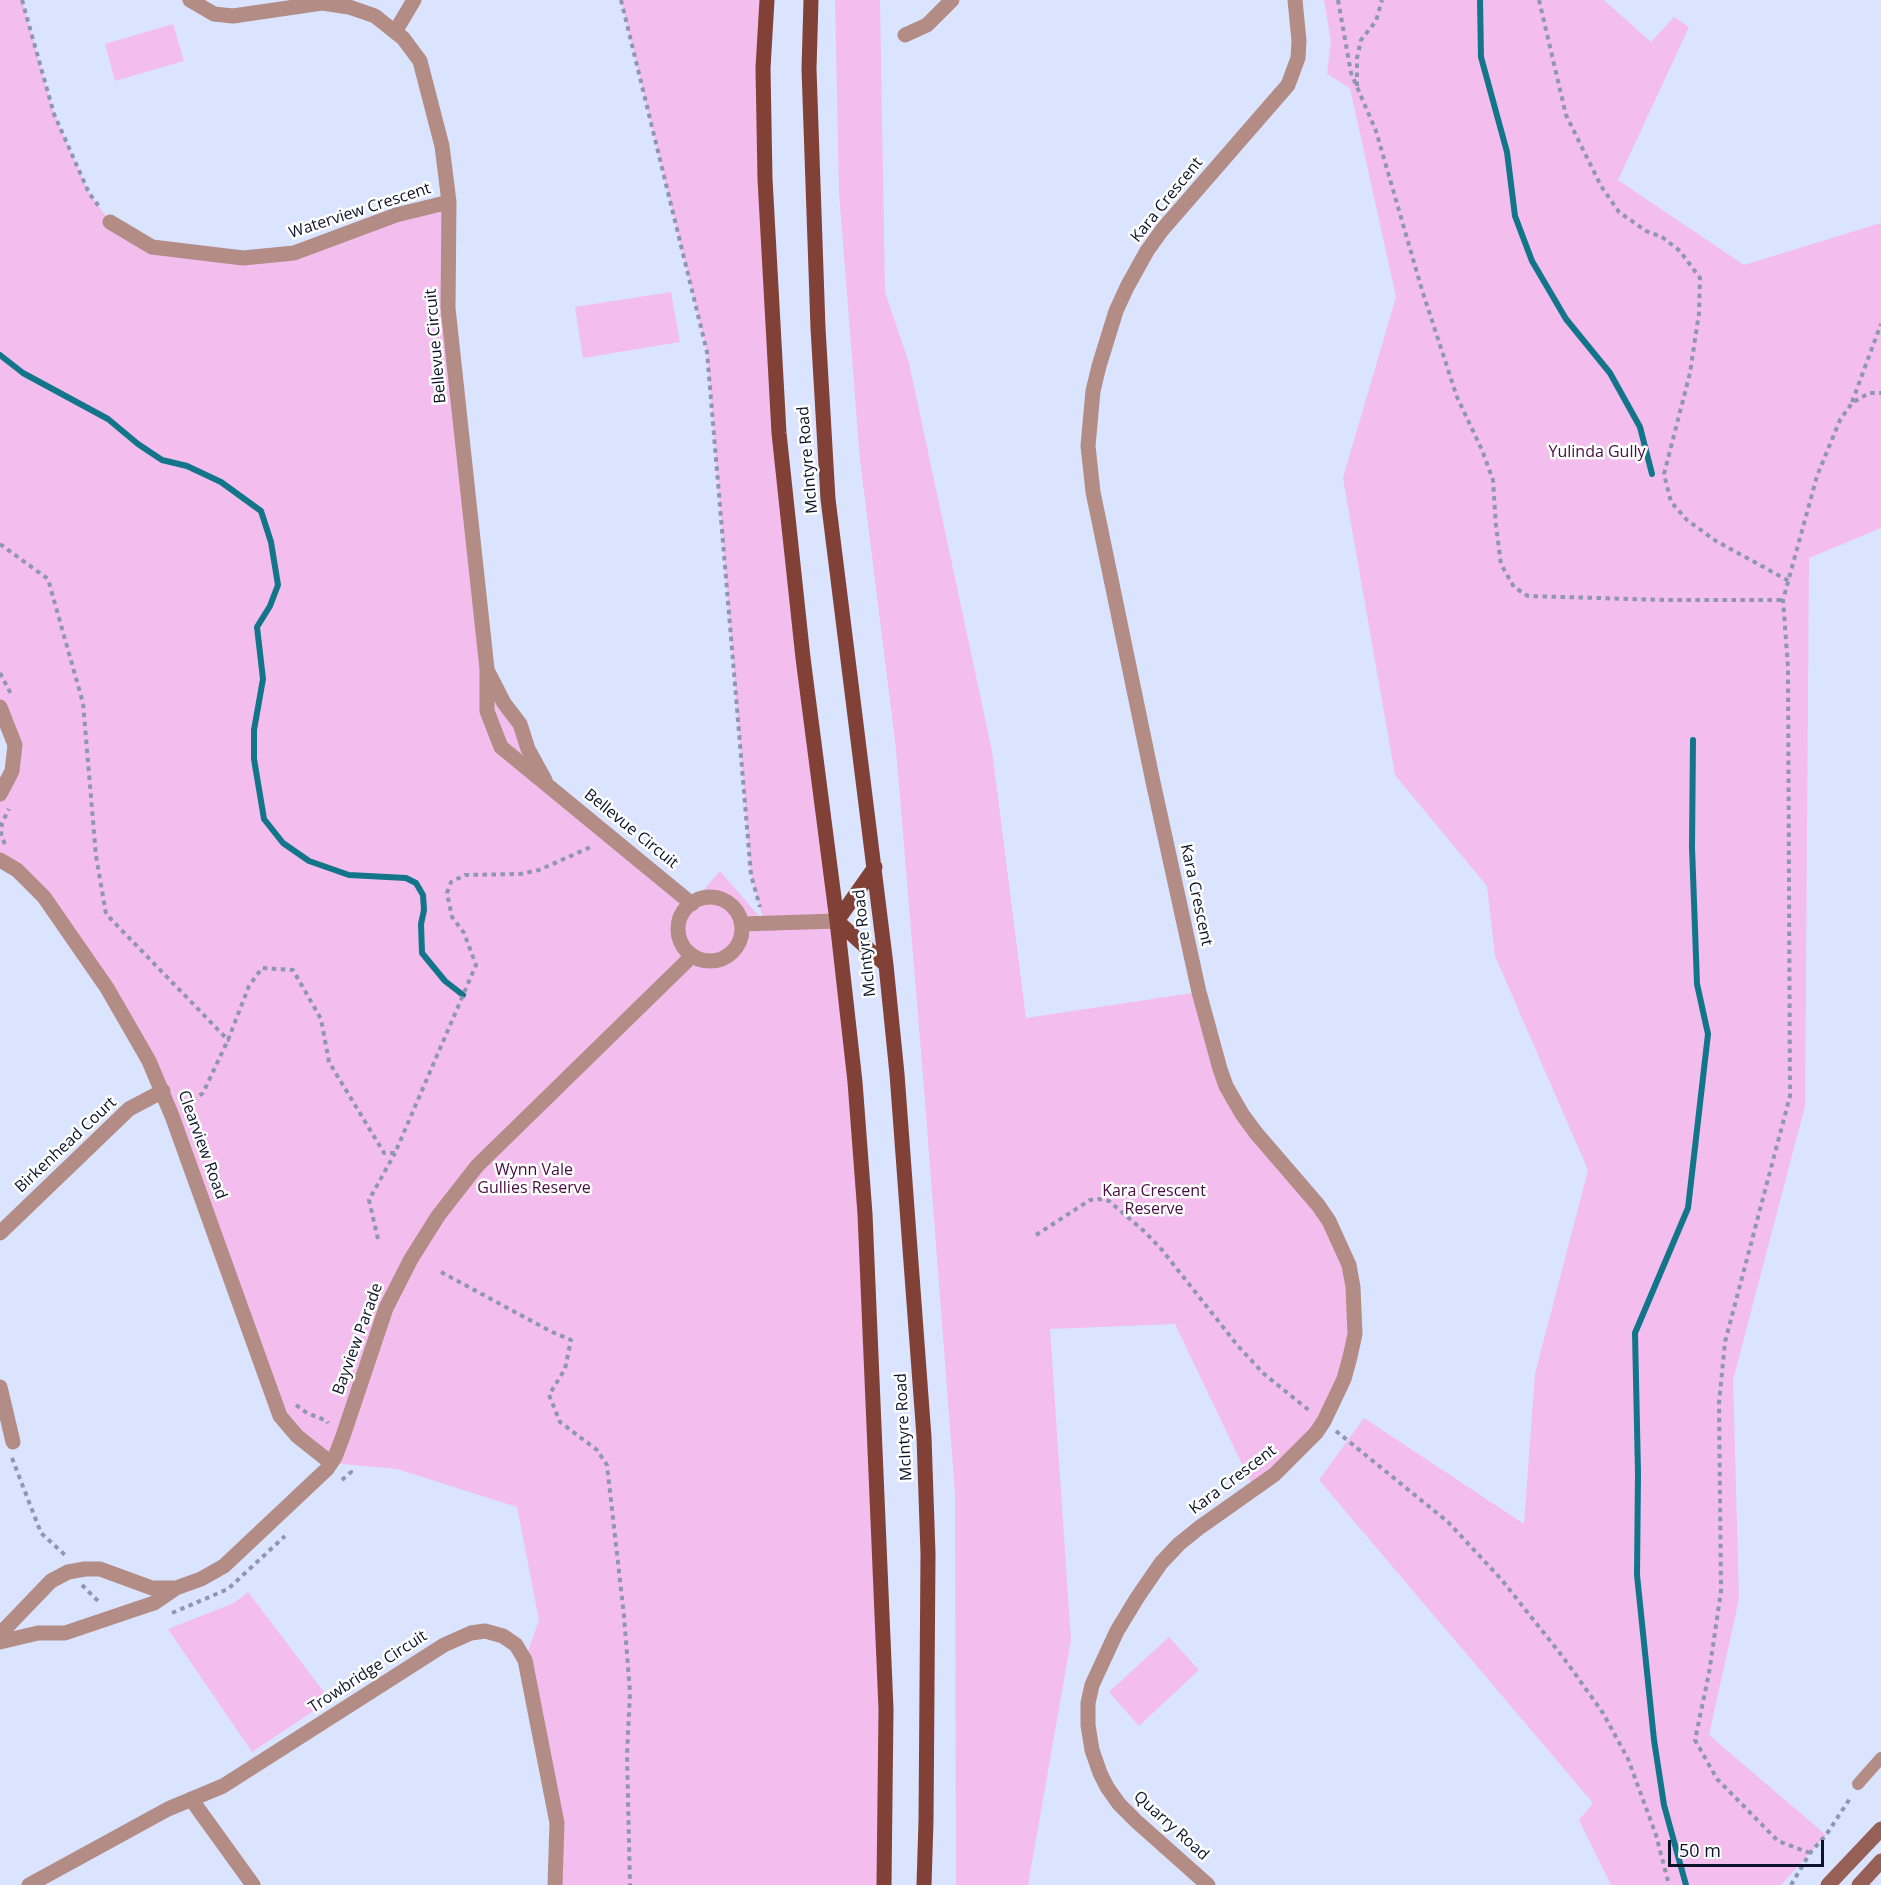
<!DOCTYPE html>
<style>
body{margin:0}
#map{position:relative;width:1881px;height:1885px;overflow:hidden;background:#dae4ff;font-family:"Open Sans",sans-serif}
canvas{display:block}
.scale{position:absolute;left:1668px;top:1840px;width:156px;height:27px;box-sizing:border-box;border:3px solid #0c122a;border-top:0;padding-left:8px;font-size:18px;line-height:21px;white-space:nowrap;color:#0c122a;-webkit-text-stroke:4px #fff;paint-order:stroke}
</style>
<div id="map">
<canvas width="1881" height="1885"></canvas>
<div class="scale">50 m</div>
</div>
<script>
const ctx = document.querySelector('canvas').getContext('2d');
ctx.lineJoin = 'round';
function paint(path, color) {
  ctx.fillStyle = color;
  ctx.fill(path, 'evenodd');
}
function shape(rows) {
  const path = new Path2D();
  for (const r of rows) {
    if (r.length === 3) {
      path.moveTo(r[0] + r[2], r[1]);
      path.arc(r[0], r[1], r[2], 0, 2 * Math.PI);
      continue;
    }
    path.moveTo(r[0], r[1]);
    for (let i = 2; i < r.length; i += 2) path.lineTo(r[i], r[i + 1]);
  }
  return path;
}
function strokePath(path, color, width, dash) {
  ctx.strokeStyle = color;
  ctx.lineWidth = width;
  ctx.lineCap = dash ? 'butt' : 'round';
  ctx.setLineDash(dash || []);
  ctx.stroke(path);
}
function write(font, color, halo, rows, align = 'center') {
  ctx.font = font + ' "Open Sans",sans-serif';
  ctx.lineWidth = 5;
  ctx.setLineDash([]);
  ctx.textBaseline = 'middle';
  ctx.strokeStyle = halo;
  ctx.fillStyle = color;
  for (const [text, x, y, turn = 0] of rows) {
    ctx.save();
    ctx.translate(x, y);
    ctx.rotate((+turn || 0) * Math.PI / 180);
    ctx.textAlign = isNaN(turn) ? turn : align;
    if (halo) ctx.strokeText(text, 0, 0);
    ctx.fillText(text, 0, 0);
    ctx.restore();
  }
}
paint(shape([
 [0,0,22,0,54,114,89,193,110,222,152,247,268,256,449,202,448,272,487,669,547,783,692,903,720,871,764,922,751,875,707,352,621,0,767,0,775,368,865,1214,884,1885,555,1885,558,1835,525,1660,539,1620,517,1507,397,1469,331,1463,287,1426,172,1116,73,938,0,860,0,794,15,759,0,707],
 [835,0,880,0,885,292,909,363,992,751,1026,1018,1199,992,1226,1086,1340,1242,1355,1334,1324,1421,1257,1487,1250,1481,1175,1324,1050,1329,1071,1640,1028,1885,956,1885,955,1493,924,1088,896,749,860,460,839,192],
 [1324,0,1604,0,1651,42,1674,17,1689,27,1618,180,1744,265,1881,223,1881,528,1809,558,1805,1106,1733,1380,1739,1599,1709,1735,1826,1835,1781,1885,1611,1885,1579,1820,1593,1803,1319,1480,1364,1418,1524,1524,1535,1374,1588,1170,1495,956,1487,886,1395,775,1343,478,1396,297,1350,88,1327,74,1331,41],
 [173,24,184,61,115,81,105,44],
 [671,292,680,342,583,358,575,307],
 [248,1592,330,1700,252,1752,168,1629,234,1603],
 [1169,1637,1199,1670,1139,1726,1109,1692]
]), '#f3bded');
strokePath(shape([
 [1480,0,1481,57,1507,152,1515,216,1532,261,1566,319,1610,373,1640,427,1652,474],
 [0,355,23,373,108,419,138,444,162,460,187,466,221,482,261,511,271,542,278,585,270,606,257,627,263,679,254,730,254,759,264,819,283,843,309,861,349,875,406,878,416,883,423,895,424,910,421,924,422,953,445,981,463,995],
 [1686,1885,1664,1805,1654,1740,1637,1575,1638,1473,1635,1333,1688,1208,1708,1034,1697,984,1692,847,1693,740]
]), '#127589', 6);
strokePath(shape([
 [22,0,54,114,89,193,101,209],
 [621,0,707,352,751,875,760,907],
 [1338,0,1351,73,1376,131,1422,290,1457,397,1482,450,1493,480,1496,526,1501,564,1514,587,1528,596,1666,600,1783,600],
 [1539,0,1566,115,1601,186,1619,212,1646,231,1662,237,1680,251,1700,278,1699,313,1690,373,1664,474,1671,502,1687,520,1716,541,1789,581],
 [1357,86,1357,58,1361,40,1376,21,1382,0],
 [1852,402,1881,324],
 [0,544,48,579,83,703,96,856,106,914,228,1040,249,986,262,968,293,970,321,1019,329,1062,384,1153,395,1153,476,965,464,933,452,917,447,893,451,882,465,875,520,874,539,870,593,846],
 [0,673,11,694],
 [5,844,1,836,2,823,9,809],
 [185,1106,203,1093,228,1040],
 [1036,1235,1090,1200,1099,1199,1109,1201,1145,1232,1162,1250,1238,1346,1263,1373,1311,1412],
 [378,1239,369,1200,395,1153],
 [441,1272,552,1332,571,1340,565,1369,549,1395,560,1422,597,1450,607,1465,624,1616,630,1692,627,1755,630,1885],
 [296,1405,307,1413,327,1421,328,1423],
 [1336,1431,1448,1522,1501,1579,1563,1657,1603,1713,1628,1759,1656,1835,1669,1885],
 [12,1458,41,1533,65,1555],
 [342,1480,351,1472,349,1468],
 [82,1585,100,1603],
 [172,1613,228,1589,285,1536],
 [1810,1853,1778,1841,1717,1779,1695,1740,1709,1673,1721,1591,1719,1403,1725,1342,1790,1096,1788,667,1783,600,1817,476,1840,420,1852,403,1869,393,1881,393],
 [1791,1885,1810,1853,1826,1835,1851,1797]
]), '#8e96b0', 4, [4.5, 4.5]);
strokePath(shape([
 [1858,1784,1881,1758]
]), '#b28c85', 12);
strokePath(shape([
 [190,0,214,14,233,16,322,3,349,7,375,16,395,32,403,38,420,61,442,146,449,202,448,308,487,669,487,711,501,747,692,904],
 [395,32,414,0],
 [905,35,927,25,952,0],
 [110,222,152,247,243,258,294,253,396,215,449,202],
 [488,672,504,703,520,724,528,749,545,780],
 [0,707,15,745,12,771,0,794],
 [0,860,17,870,44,897,107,988,149,1061,172,1116,280,1416,297,1436,331,1463],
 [710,929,32],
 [742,924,837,921],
 [0,1233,129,1109,163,1091],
 [0,1387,13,1442],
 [0,1634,51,1581,68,1572,85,1569,100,1569,152,1588,176,1588],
 [0,1642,38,1633,65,1633,154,1603,176,1588,201,1579,224,1566,327,1469,335,1457,343,1436,386,1308,411,1259,438,1216,477,1166,692,956],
 [191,1799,253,1885],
 [29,1885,168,1809,223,1786,444,1645,471,1633,485,1631,503,1636,516,1645,525,1660,557,1823,555,1885],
 [1208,1885,1136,1821,1119,1804,1107,1787,1100,1773,1092,1750,1088,1725,1088,1703,1092,1685,1117,1631,1137,1598,1161,1563,1179,1544,1200,1527,1275,1474,1316,1433,1324,1421,1344,1379,1350,1357,1355,1334,1353,1287,1349,1265,1329,1221,1318,1205,1256,1133,1242,1114,1226,1086,1220,1069,1199,992,1153,782,1093,492,1088,446,1093,391,1099,366,1116,311,1127,287,1147,251,1162,230,1288,85,1298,58,1299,41,1295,0]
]), '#b28c85', 15);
strokePath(shape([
 [1828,1885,1881,1829],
 [1859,1885,1881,1861]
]), '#976057', 15);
strokePath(shape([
 [767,0,763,68,765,179,779,433,803,658,837,921,855,1082,865,1214,886,1709,884,1885],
 [811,0,809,69,818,328,828,499,886,965,897,1074,924,1437,928,1554,926,1821,924,1885],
 [837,921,875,867],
 [837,921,886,965]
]), '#824137', 15);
write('16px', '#0c122a', '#fff', [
 ["Kara Crescent",1167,200,-51],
 ["Waterview Crescent",360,211,-18],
 ["Bellevue Circuit",436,346,-95],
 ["McIntyre Road",808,460,-95],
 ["Bellevue Circuit",631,829,39],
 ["Kara Crescent",1196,895,78],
 ["McIntyre Road",865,943,-96],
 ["Birkenhead Court",66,1145,-43],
 ["Clearview Road",202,1145,70],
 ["Bayview Parade",358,1339,-70],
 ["McIntyre Road",904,1427,-93],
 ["Kara Crescent",1233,1480,-37],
 ["Trowbridge Circuit",368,1672,-33],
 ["Quarry Road",1171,1826,42]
]);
write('16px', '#460d43', '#fff', [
 ["Yulinda Gully",1597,452],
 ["Wynn Vale",534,1170],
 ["Gullies Reserve",534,1188],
 ["Kara Crescent",1154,1191],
 ["Reserve",1154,1209]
]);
</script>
